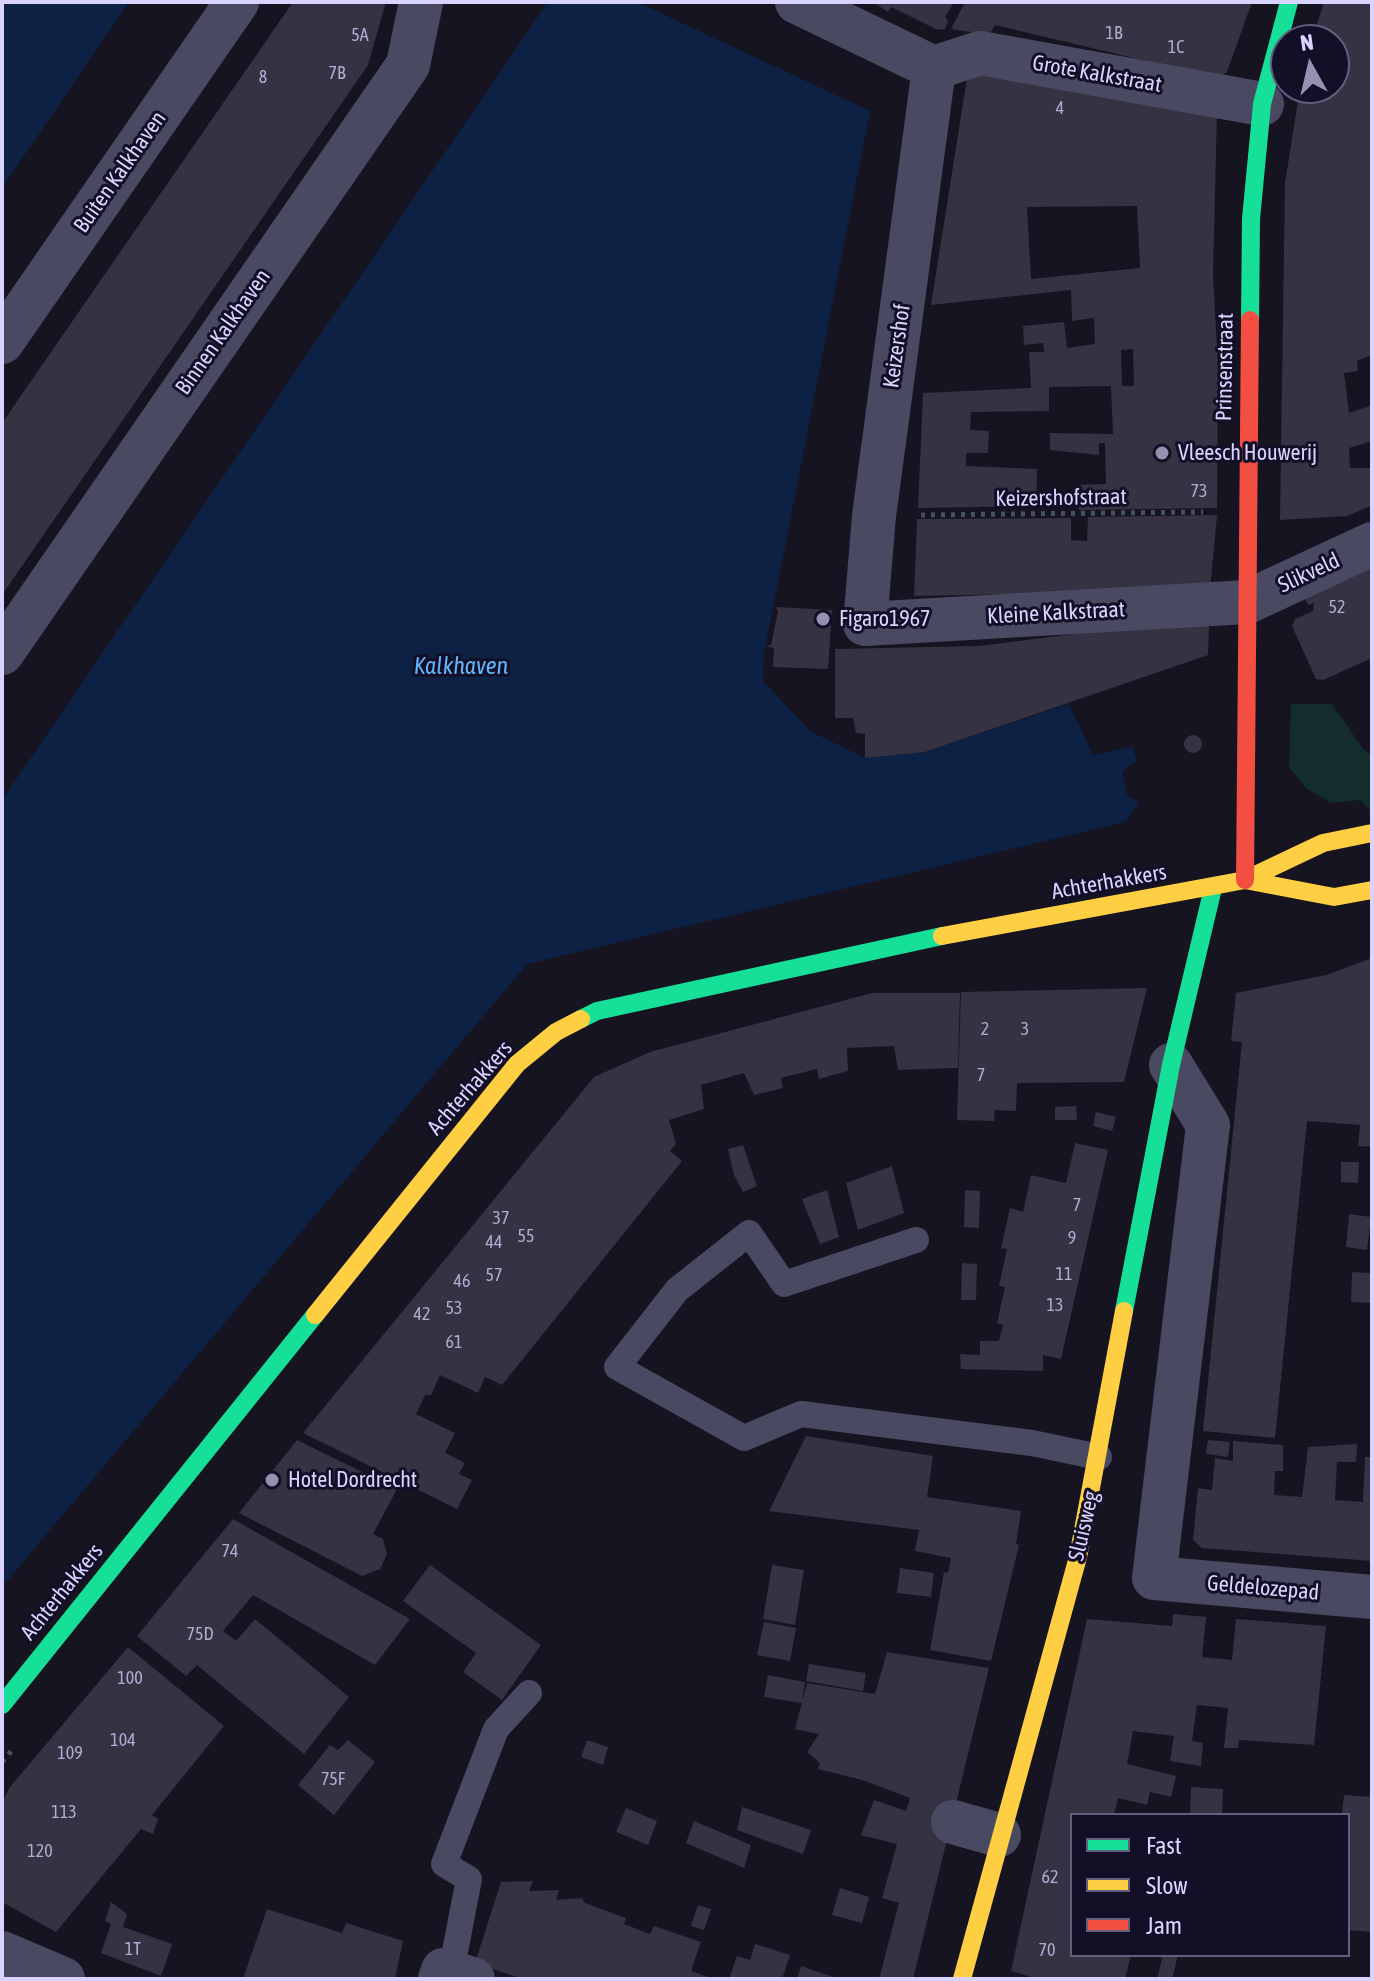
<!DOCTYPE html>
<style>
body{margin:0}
#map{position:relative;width:1374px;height:1981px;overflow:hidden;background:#161421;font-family:"Asap Condensed",sans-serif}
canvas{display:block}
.frame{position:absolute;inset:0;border:4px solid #d9d4ff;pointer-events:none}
.legend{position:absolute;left:1070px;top:1813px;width:280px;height:144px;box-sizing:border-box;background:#130f26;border:2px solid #625e7d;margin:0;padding:10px 14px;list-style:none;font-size:24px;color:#d9d4ff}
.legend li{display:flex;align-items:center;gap:16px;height:40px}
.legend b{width:40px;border:2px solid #625e7d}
.north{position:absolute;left:1270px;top:24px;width:80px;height:80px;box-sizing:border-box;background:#130f26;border:2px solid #625e7d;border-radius:50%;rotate:352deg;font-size:22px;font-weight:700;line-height:32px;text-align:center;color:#d9d4ff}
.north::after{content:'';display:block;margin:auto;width:28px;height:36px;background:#9591b1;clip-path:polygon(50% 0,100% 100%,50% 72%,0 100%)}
</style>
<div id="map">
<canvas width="1374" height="1981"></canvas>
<div class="frame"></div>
<ul class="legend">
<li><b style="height:10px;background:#16e098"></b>Fast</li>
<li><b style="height:10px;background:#ffcf43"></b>Slow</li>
<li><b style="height:10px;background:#f24e42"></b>Jam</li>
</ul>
<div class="north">N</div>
</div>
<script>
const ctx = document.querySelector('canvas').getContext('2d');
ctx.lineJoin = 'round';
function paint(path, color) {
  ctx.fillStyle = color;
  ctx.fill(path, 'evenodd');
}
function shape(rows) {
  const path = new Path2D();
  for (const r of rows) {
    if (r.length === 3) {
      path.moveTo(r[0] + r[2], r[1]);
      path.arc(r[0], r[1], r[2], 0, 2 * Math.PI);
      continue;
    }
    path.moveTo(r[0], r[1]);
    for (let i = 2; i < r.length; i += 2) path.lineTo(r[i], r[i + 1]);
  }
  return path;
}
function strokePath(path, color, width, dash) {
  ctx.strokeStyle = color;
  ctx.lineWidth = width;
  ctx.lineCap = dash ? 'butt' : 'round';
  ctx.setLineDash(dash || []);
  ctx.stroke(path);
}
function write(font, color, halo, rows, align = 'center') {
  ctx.font = font + ' "Asap Condensed",sans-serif';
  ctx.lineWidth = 6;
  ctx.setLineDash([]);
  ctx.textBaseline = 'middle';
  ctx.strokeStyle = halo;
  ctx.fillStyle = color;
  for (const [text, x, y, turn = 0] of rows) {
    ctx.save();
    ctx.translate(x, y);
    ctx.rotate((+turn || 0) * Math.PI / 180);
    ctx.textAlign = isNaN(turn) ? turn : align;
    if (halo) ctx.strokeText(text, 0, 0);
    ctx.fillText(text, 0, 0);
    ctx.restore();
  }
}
paint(shape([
 [1291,704,1332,704,1363,749,1372,756,1372,812,1360,800,1331,803,1306,788,1289,767]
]), '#132c2d');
paint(shape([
 [2,2,129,2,2,188],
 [548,2,637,2,870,111,764,654,763,681,810,731,865,758,925,752,1069,704,1093,755,1132,747,1137,760,1122,772,1127,795,1139,802,1125,822,527,964,2,1587,2,800]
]), '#0d2144');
paint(shape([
 [293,2,386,2,368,65,2,595,2,423],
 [873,2,954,2,945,17,948,21,945,29,938,30,891,7,888,12],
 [965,2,1115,3,1252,2,1227,72,1218,78,995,25,989,35,951,29],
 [1324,2,1372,2,1372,355,1357,361,1358,371,1344,373,1349,413,1372,405,1372,441,1349,448,1350,468,1371,468,1371,506,1347,516,1280,520,1285,183,1300,88,1334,88,1334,40,1312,40],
 [973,74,1217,111,1213,274,1218,367,1217,508,1079,510,1079,485,1106,484,1105,443,1099,443,1099,455,1050,450,1050,433,1113,434,1111,386,1049,387,1049,411,971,412,970,430,989,431,988,453,966,453,966,466,1037,469,1036,506,918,508,923,393,1031,388,1029,352,1044,352,1043,343,1024,345,1023,326,1064,322,1067,348,1095,344,1094,318,1072,321,1071,290,931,305,967,78],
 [1137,206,1140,268,1031,279,1027,207],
 [1133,349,1134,386,1122,386,1121,350],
 [1217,515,1210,590,914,596,917,519,1071,518,1071,540,1087,541,1088,517],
 [1372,567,1372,658,1323,680,1316,679,1292,626,1295,619,1313,611,1314,603,1308,605,1304,597],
 [775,607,832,610,828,669,773,667,774,648,765,646,771,645,778,611],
 [1201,618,1209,627,1208,655,925,752,865,758,865,734,856,733,853,718,835,718,835,649,979,646],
 [1193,744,9],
 [1372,958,1372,1147,1358,1146,1360,1125,1307,1121,1275,1438,1203,1431,1242,1042,1231,1041,1236,993,1326,975],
 [1147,988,1124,1082,1017,1083,1016,1111,995,1110,994,1121,957,1120,961,992],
 [872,993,960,993,958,1068,898,1070,894,1046,847,1048,848,1071,819,1079,817,1069,781,1078,783,1088,754,1095,744,1073,701,1085,704,1109,669,1120,676,1144,670,1151,682,1161,502,1385,485,1377,478,1393,440,1375,431,1395,425,1395,416,1414,455,1433,445,1453,465,1463,459,1474,472,1480,457,1509,303,1433,594,1077,650,1052],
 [1076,1106,1077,1120,1055,1120,1055,1107],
 [1096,1112,1116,1117,1112,1131,1093,1126],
 [1075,1143,1108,1150,1061,1359,1043,1355,1043,1371,961,1369,960,1354,980,1355,980,1341,999,1341,1003,1325,997,1323,1005,1287,999,1286,1007,1249,1001,1248,1010,1208,1023,1212,1031,1175,1066,1183],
 [743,1145,757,1186,743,1192,734,1175,728,1149],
 [1341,1162,1359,1162,1358,1183,1341,1182],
 [892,1166,904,1213,858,1230,846,1183],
 [827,1190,839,1237,820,1244,802,1199],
 [965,1190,980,1191,979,1228,964,1227],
 [1349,1214,1371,1217,1367,1250,1346,1247],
 [962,1263,977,1264,976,1300,961,1300],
 [1352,1272,1372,1273,1372,1303,1351,1302],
 [806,1436,933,1456,927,1497,1021,1511,1016,1544,1019,1545,991,1661,930,1650,944,1572,948,1573,951,1558,915,1551,919,1530,769,1511],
 [297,1440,397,1489,373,1534,383,1539,387,1554,380,1569,362,1576,239,1513],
 [1208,1440,1230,1442,1228,1457,1206,1454],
 [1233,1441,1283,1445,1283,1471,1275,1471,1274,1495,1302,1497,1308,1447,1357,1444,1356,1462,1337,1462,1335,1500,1363,1502,1365,1457,1372,1457,1372,1561,1202,1548,1193,1540,1198,1488,1212,1490,1215,1458,1233,1461],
 [233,1519,410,1619,375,1665,253,1595,223,1631,236,1641,255,1619,349,1697,304,1754,197,1665,186,1676,137,1636],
 [430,1565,541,1645,502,1700,463,1672,476,1653,403,1601],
 [772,1565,804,1570,795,1625,763,1619],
 [900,1568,934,1573,931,1597,897,1593],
 [1173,1614,1206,1617,1202,1657,1232,1660,1236,1619,1326,1626,1314,1745,1239,1740,1238,1748,1224,1748,1228,1708,1197,1705,1192,1741,1203,1743,1201,1766,1170,1761,1174,1736,1133,1731,1127,1764,1176,1776,1171,1797,1150,1792,1147,1805,1118,1798,1114,1815,1072,1815,1072,1955,1131,1955,1125,1979,1038,1979,1011,1971,1087,1619,1172,1626],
 [764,1622,796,1628,790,1661,757,1655],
 [128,1647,224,1726,152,1815,158,1819,153,1834,141,1829,56,1932,2,1902,2,1802,10,1787],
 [887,1652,989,1668,913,1979,879,1979,899,1903,882,1898,897,1844,861,1835,874,1800,906,1811,910,1798,862,1780,818,1769,820,1763,807,1752,819,1734,795,1729,807,1683,875,1694],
 [809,1664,866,1673,863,1691,806,1681],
 [768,1675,805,1682,802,1703,764,1697],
 [348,1740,375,1762,334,1815,298,1785,330,1745,338,1750],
 [587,1740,608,1747,603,1765,581,1757],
 [1191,1787,1223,1789,1222,1815,1190,1815],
 [1344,1795,1372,1797,1372,1932,1348,1930,1348,1815,1342,1815],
 [742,1807,811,1830,803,1854,737,1830],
 [626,1808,657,1821,648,1845,616,1832],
 [694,1821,751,1845,744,1868,686,1843],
 [530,1881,533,1881,529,1891,559,1890,556,1900,582,1898,585,1903,626,1918,624,1924,650,1934,654,1926,701,1942,691,1971,713,1979,523,1979,475,1963,501,1882],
 [840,1888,869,1897,862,1923,832,1915],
 [111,1902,127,1914,123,1927,172,1944,161,1976,101,1953,111,1924,105,1921],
 [698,1905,711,1909,704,1930,691,1926],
 [267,1909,342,1933,346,1923,403,1941,395,1979,243,1979],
 [755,1944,790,1955,782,1979,729,1979,737,1956,750,1960],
 [1163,1955,1178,1955,1172,1979,1157,1979],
 [801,1966,833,1977,833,1979,797,1979]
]), '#343243');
strokePath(shape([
 [921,515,1203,512],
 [2,1762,12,1750]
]), '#44505f', 5, [4, 6]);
strokePath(shape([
 [916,1240,784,1284,749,1233,677,1290,617,1367,744,1438,801,1414,1032,1443,1099,1457],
 [451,1972,469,1879,444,1864,496,1729,529,1693]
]), '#4a4962', 26);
strokePath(shape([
 [797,2,934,68],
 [934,68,874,516,865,624,1247,602,1372,544],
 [934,68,980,53,1262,104],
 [2,342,237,2],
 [2,653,408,65,421,2],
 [1171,1065,1208,1125,1154,1578,1372,1597],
 [953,1822,999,1835],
 [2,1953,63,1979],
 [440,1979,443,1970,473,1979]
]), '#4a4962', 44);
strokePath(shape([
 [1250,320,1251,219,1262,104,1289,2],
 [581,1019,597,1011,942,936],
 [1124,1311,1171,1065,1213,888],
 [2,1705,315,1315]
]), '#16e098', 18);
strokePath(shape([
 [1245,880,1334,897,1372,890],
 [942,936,1245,880,1323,843,1372,833],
 [315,1315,517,1064,556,1032,581,1019],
 [962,1979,1078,1557,1124,1311]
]), '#ffcf43', 18);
strokePath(shape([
 [1245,880,1250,320]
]), '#f24e42', 18);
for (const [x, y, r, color] of [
 [1162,453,8,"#9591b1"],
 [823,619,8,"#9591b1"],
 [272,1480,8,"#9591b1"]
]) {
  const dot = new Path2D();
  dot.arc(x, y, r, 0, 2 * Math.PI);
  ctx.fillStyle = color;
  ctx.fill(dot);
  strokePath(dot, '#130f26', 3);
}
write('18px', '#b0acd0', null, [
 ["1B",1114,33],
 ["5A",360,35],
 ["1C",1176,47],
 ["7B",337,73],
 ["8",263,77],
 ["4",1060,108],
 ["73",1199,491],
 ["52",1337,607],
 ["2",985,1029],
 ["3",1025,1029],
 ["7",981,1075],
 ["7",1077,1205],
 ["37",501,1218],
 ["55",526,1236],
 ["9",1072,1238],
 ["44",494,1242],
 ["11",1064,1274],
 ["57",494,1275],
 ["46",462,1281],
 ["13",1055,1305],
 ["53",454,1308],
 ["42",422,1314],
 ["61",454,1342],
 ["74",230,1551],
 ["75D",200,1634],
 ["100",130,1678],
 ["104",123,1740],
 ["109",70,1753],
 ["75F",333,1779],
 ["113",64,1812],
 ["120",40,1851],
 ["62",1050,1877],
 ["1T",133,1949],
 ["70",1047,1950]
]);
write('22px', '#d9d4ff', '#130f26', [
 ["Grote Kalkstraat",1097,74,10],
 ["Buiten Kalkhaven",120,172,-55],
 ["Binnen Kalkhaven",223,332,-55],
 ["Keizershof",897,346,-82],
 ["Prinsenstraat",1225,367,-89],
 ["Keizershofstraat",1061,498,-1],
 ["Slikveld",1309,573,-25],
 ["Kleine Kalkstraat",1056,613,-3],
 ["Achterhakkers",1109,882,-10],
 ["Achterhakkers",470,1088,-49],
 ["Sluisweg",1084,1526,-77],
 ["Geldelozepad",1263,1588,5],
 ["Achterhakkers",62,1592,-51]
]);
write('22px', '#d9d4ff', '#130f26', [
 ["Vleesch Houwerij",1178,453],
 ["Figaro1967",839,619],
 ["Hotel Dordrecht",288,1480]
], 'left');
write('italic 24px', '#62b6ff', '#130f26', [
 ["Kalkhaven",461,666]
]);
</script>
